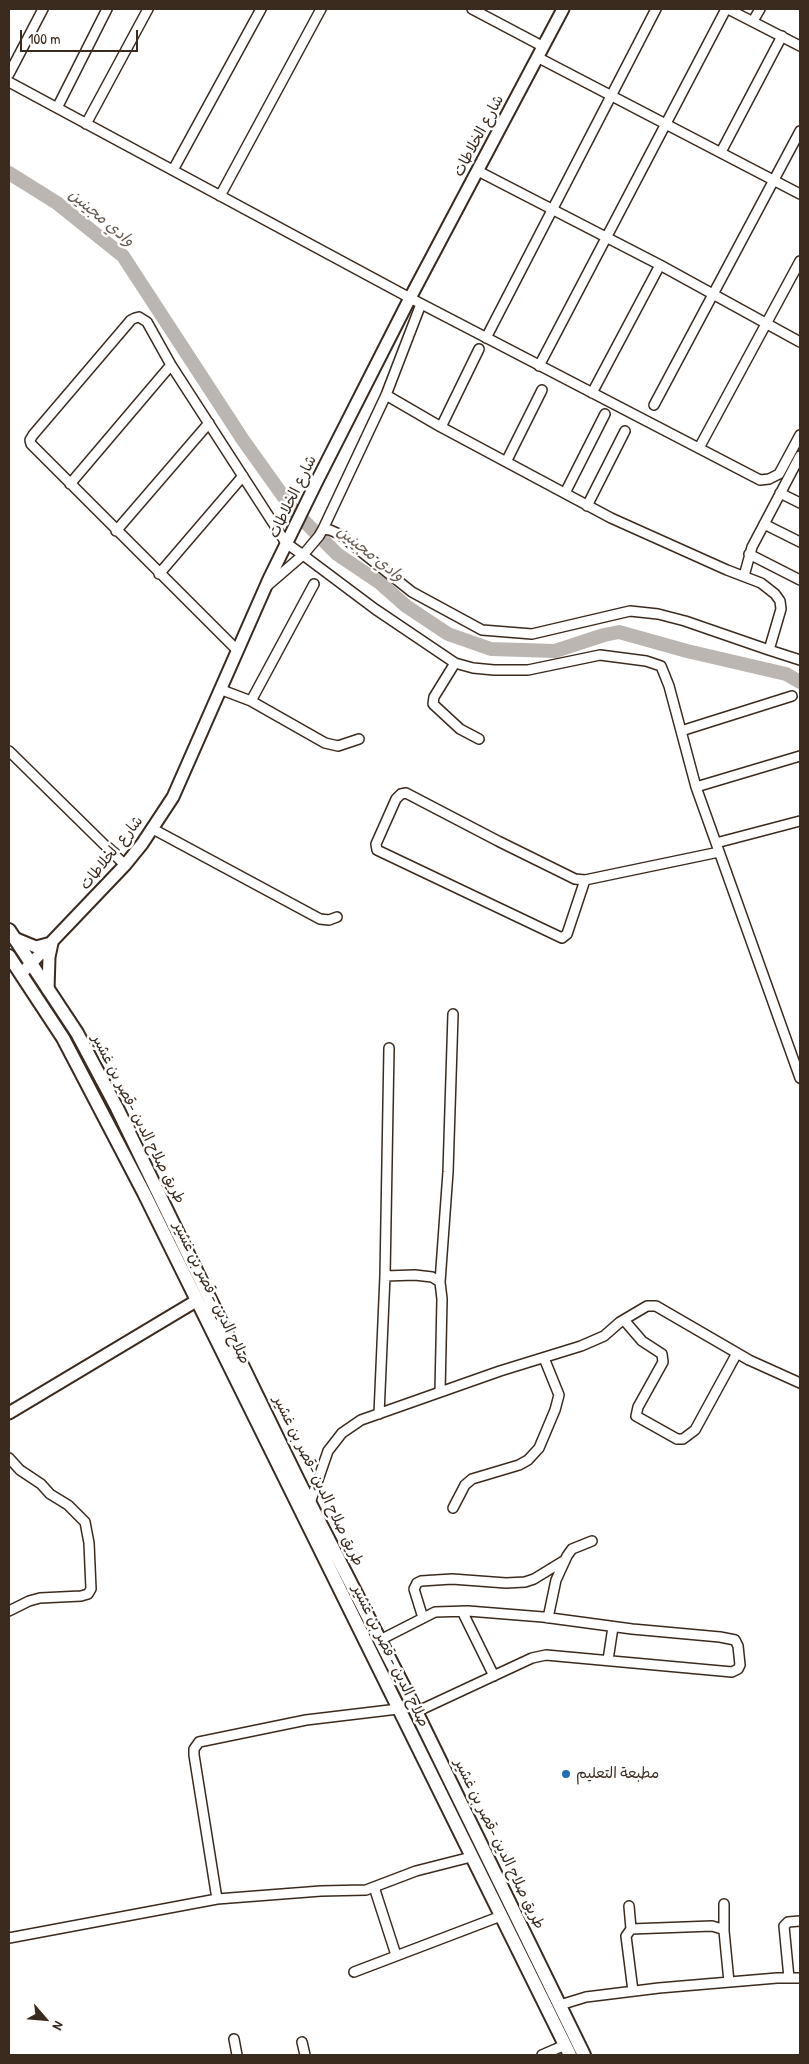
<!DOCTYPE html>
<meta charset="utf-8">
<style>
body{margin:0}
#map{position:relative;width:809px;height:2064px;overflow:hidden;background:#fff;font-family:"Patrick Hand",sans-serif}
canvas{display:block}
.frame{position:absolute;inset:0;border:10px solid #3b2a1e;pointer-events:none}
.north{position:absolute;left:20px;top:1994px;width:50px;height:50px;-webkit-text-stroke:4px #fff;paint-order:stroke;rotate:117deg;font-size:14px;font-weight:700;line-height:20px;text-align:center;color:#3b2a1e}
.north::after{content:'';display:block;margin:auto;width:18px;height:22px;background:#3b2a1e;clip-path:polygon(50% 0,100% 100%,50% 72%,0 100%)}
.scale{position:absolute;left:20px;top:30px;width:118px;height:22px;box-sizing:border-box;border:2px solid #3b2a1e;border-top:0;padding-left:6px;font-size:15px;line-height:18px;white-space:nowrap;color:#3b2a1e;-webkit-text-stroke:4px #fff;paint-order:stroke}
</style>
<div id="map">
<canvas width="809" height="2064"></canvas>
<div class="frame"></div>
<div class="north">N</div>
<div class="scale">100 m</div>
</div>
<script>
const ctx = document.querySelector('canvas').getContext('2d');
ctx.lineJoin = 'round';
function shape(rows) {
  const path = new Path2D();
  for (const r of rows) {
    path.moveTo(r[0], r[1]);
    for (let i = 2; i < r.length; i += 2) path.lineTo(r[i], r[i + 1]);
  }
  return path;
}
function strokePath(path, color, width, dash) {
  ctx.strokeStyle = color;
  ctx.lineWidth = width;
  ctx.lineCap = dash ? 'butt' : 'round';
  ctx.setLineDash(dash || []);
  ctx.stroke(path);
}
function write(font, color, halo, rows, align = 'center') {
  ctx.font = font + ' "Patrick Hand","Playpen Sans Arabic",sans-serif';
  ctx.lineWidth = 5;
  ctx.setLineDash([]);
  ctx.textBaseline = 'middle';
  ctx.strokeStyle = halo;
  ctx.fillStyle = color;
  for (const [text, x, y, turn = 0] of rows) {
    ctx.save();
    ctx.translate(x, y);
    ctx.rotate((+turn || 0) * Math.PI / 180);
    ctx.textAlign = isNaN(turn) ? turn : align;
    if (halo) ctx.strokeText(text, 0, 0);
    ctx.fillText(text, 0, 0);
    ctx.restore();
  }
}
strokePath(shape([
 [9,173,57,203,123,256,243,440,293,510,337,554,380,583,406,606,448,634,491,649,555,651,604,635,619,632,687,651,786,674,800,682]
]), '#bcb6b3', 14);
const minor = shape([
 [472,9,542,46],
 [728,9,800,46],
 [753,21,760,9],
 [537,57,800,194],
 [9,74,43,9],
 [9,82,410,298,760,480,769,479,779,474,800,435],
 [57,108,107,9],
 [86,124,148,9],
 [721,152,782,36],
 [173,170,261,9],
 [478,171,660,265,800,342],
 [220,196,321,9],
 [421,304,386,395,441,427,611,518,727,570,761,583,775,594,780,601,781,609,769,650,800,660],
 [486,338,656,9],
 [539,366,726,9],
 [592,393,660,265],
 [654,405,800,131],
 [441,427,479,349],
 [699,448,800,261],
 [506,462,542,390],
 [70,484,171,365],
 [565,493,605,414],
 [780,493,800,503],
 [587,506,625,431],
 [764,524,800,542],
 [323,529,386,395],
 [116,531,209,423],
 [749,554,800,580],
 [159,574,243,476],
 [744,576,752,547,800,456],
 [267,586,303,555,375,609,455,663,473,668,494,670,528,670,600,655,646,661,661,666,669,686,696,787,800,1078],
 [238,651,31,444,30,440,33,435,131,320,135,318,139,317,147,322,171,365,286,543,303,555,319,536,323,529,330,530,339,534,412,592,482,630,532,634,630,611,658,614,685,621,769,650],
 [455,663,434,697,433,704,460,729,479,739],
 [222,690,251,701,325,743,338,746,359,739],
 [251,701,314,584],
 [681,731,792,696],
 [9,751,125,865],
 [696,787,800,756],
 [153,829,320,919,329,920,337,917],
 [716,843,800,821],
 [585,880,567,934,562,938,377,850,376,844,396,799,401,794,406,793,498,841,575,879,585,880,719,852],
 [385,1276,415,1275,432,1277,440,1282,442,1299,440,1392],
 [440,1282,448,1172,453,1014],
 [624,1320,642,1341,662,1354,663,1362,638,1407,636,1416,677,1439,683,1439,695,1430,737,1353],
 [379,1414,385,1276,389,1048],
 [9,1458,20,1470,41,1484,50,1494,68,1505,85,1522,89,1543,91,1589,88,1594,81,1596,40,1598,29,1601,9,1611],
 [310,1503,328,1451,342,1433,361,1420,500,1371,581,1346,604,1336,620,1322,647,1306,656,1306,749,1360,800,1383],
 [453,1508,465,1485,472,1479,519,1465,528,1460,539,1448,555,1410,559,1395,544,1358],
 [462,1611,494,1676],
 [423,1618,414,1589,417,1583,421,1581,452,1579,506,1583,525,1582,534,1579,565,1560],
 [548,1618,556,1580,567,1556,572,1549,592,1541],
 [380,1640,435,1612,468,1611,543,1617,632,1629,720,1637,735,1640,738,1646,740,1665,738,1669,732,1672,546,1655,532,1658,416,1712],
 [608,1660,613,1627],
 [374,1887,396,1955],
 [217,1899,194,1755,194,1749,199,1742,306,1720,398,1709],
 [724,1904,724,1931],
 [629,1906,631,1929,626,1936,633,1991],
 [631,1929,712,1926,722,1929,724,1931,729,1982],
 [9,1938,217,1899,321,1891,366,1890,416,1871,471,1857],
 [354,1972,501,1916],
 [789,1978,784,1926,788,1922,800,1921],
 [560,2005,586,1997,659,1988,777,1978,800,1978],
 [234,2039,237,2055],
 [302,2042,305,2055],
 [542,2055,565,2045]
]);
const major = shape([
 [14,938,36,947,51,943],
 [21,974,125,865,142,844,173,797,269,579,317,481,410,298,563,9],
 [48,990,49,957,52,943],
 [9,1413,196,1301]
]);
const highway = shape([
 [9,930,77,1033,117,1108,298,1480,407,1693,584,2055],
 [9,956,63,1038,144,1193,570,2055]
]);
strokePath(minor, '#3b2a1e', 12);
strokePath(major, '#3b2a1e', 15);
strokePath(highway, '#3b2a1e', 16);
strokePath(minor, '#fff', 9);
strokePath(major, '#fff', 11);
strokePath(highway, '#fff', 12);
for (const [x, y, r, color] of [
 [566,1774,5,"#1f6fb2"]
]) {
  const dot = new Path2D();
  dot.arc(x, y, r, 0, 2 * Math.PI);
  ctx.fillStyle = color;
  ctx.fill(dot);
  strokePath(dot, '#fff', 2);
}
write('15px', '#3b2a1e', '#fff', [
 ["شارع الخلاطات",479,136,-62],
 ["شارع الخلاطات",293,497,-64],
 ["شارع الخلاطات",112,853,-51],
 ["طريق صلاح الدين -قصر بن غشير",138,1119,63],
 ["صلاح الدين - قصر بن غشير",211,1293,64],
 ["طريق صلاح الدين -قصر بن غشير",318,1481,64],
 ["صلاح الدين - قصر بن غشير",390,1656,64],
 ["طريق صلاح الدين -قصر بن غشير",499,1844,64]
]);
write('15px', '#3b2a1e', '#fff', [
 ["مطبعة التعليم",576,1774]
], 'left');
write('italic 16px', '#685b52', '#fff', [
 ["وادي مجينين",101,218,40],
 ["وادي مجينين",370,554,38]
]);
</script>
